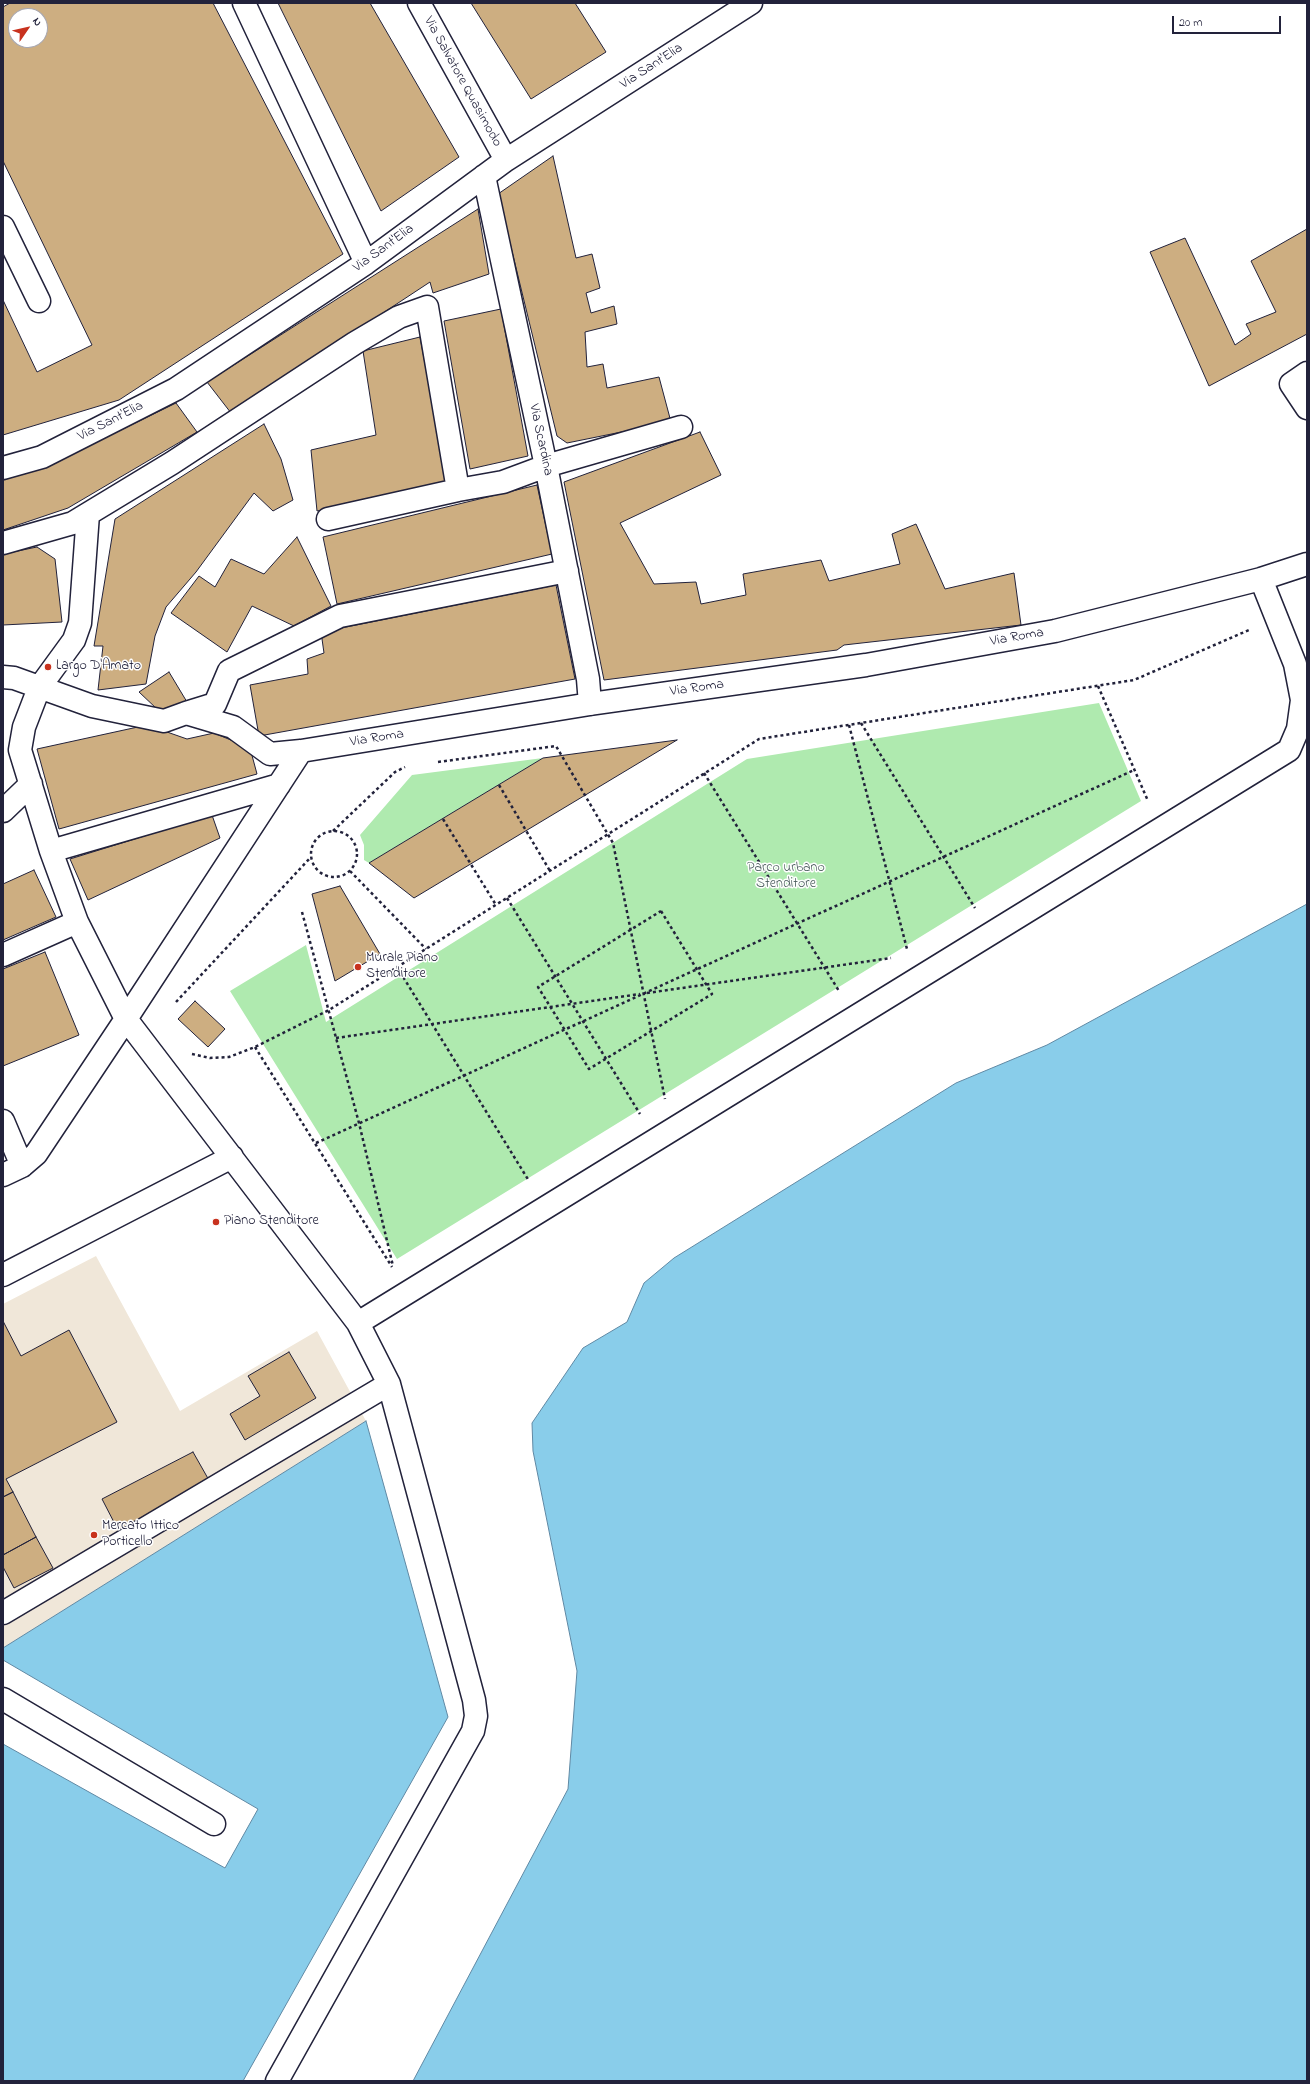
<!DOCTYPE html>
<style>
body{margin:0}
#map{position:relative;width:1310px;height:2084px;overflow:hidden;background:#fff;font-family:"Indie Flower",sans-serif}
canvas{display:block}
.frame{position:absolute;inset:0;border:4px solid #22223b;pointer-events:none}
.north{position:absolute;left:8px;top:8px;width:40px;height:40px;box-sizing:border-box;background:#fff;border:1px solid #a7a7b1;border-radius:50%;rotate:56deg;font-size:11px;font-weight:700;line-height:16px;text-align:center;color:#22223b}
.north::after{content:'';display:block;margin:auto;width:14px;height:18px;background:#c8321e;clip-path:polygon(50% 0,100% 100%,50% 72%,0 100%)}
.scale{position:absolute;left:1172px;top:16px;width:109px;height:18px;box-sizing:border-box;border:2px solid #22223b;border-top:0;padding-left:5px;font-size:12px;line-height:14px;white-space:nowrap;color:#22223b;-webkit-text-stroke:3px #fff;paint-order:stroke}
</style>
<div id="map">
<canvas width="1310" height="2084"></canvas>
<div class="frame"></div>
<div class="north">N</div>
<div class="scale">20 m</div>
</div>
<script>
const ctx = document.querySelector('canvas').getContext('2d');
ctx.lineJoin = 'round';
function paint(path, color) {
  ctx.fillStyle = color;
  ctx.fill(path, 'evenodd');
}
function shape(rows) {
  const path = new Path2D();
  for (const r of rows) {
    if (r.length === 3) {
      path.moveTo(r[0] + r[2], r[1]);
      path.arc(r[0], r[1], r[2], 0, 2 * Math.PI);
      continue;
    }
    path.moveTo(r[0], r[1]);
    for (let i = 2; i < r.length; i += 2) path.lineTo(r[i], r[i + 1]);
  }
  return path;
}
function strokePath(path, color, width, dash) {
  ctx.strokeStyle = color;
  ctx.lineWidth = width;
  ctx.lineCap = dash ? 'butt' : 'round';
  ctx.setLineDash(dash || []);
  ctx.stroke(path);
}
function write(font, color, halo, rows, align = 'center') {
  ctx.font = font + ' "Indie Flower",sans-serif';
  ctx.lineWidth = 3;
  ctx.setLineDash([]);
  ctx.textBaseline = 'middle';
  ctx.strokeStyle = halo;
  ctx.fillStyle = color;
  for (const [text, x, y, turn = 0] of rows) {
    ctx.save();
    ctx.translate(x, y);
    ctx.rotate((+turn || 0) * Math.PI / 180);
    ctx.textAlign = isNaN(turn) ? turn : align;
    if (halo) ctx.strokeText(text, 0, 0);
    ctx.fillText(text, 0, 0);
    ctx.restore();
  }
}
paint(shape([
 [96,1256,180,1411,317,1331,366,1421,3,1648,3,1304]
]), '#f0e7d9');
paint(shape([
 [1099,703,1141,801,397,1259,230,991,306,945,326,1022,747,759],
 [543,758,369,863,364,860,364,845,360,835,412,775]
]), '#afeaaf');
const water = shape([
 [1307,904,1307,2081,413,2081,568,1789,577,1671,533,1451,532,1423,583,1348,627,1322,644,1283,674,1258,956,1083,1047,1045,1307,904],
 [366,1421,448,1717,243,2081,3,2081,3,1744,225,1868,258,1809,3,1660,3,1648,366,1421]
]);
paint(water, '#89cdea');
strokePath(water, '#6089a4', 1);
const building = shape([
 [10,3,213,3,343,254,119,400,3,435,3,300,37,372,92,345,3,161,3,7,10,3],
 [16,16,40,16,40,40,16,40,16,16],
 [278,3,370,3,459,157,381,211,278,3],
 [471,3,575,3,606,52,531,99,471,3],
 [553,156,576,258,592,254,600,288,586,293,591,313,614,306,617,324,585,332,587,367,603,364,607,388,659,377,671,422,567,443,557,436,498,194,553,156],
 [478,209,489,274,433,293,430,282,231,413,207,382,478,209],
 [1307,229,1307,334,1209,386,1150,252,1185,238,1235,345,1251,334,1246,324,1276,312,1251,261,1307,229],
 [501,309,528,456,470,469,444,321,501,309],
 [420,337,448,486,317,511,311,450,376,435,363,351,420,337],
 [176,403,197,432,68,508,3,530,3,480,49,465,176,403],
 [264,424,281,459,293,500,273,511,254,493,196,572,166,607,155,636,146,684,98,690,103,646,94,646,115,519,264,424],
 [700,432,721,475,620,523,654,584,696,582,701,604,746,595,743,574,821,560,829,581,900,564,892,534,916,524,945,589,1014,573,1021,625,844,645,837,650,604,680,564,482,700,432],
 [537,485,552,554,337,604,323,537,537,485],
 [297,537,331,606,294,626,252,606,227,652,171,613,199,576,215,587,231,559,264,574,297,537],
 [37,547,55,559,62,622,3,625,3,554,37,547],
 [556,585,575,679,259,736,250,685,308,674,307,659,324,653,321,632,556,585],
 [169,672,187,702,167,713,157,709,139,692,169,672],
 [147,725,187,739,214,733,250,748,257,774,59,829,37,749,147,725],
 [677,740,414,898,369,863,543,758,677,740],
 [212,815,220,838,88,900,70,859,212,815],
 [34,870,56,917,3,940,3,884,34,870],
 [340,886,380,954,335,981,312,894,340,886],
 [45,952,79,1035,3,1066,3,969,45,952],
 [195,1001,225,1029,208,1047,178,1019,195,1001],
 [3,1321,21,1356,69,1330,117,1422,6,1479,13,1492,3,1497,3,1321],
 [289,1352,316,1398,245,1440,230,1414,260,1396,248,1376,289,1352],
 [193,1452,210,1482,118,1530,102,1499,193,1452],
 [13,1492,36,1537,3,1555,3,1497,13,1492],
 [36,1537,53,1568,14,1588,3,1567,3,1555,36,1537]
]);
paint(building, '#cdae81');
strokePath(building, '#22223b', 1);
const minor = shape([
 [244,3,366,263],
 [419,3,506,160],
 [484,176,546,466,588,679,590,704],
 [3,227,39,301],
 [1307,373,1291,384,1307,408],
 [3,468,42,457,176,389,366,263,506,160,751,3],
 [88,514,80,623,74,640,39,688,24,727,20,750,51,851,77,922,126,1019,358,1323,389,1384,474,1700,476,1716,473,1731,277,2081],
 [328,519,458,490,503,482,546,466,681,427],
 [3,543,73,523,172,463,355,343,399,317,427,307,458,490],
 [3,677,14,678,92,706,164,721,186,713,233,727,270,754,301,751,590,704,866,665,1055,631,1261,579,1307,564],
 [186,713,215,704,229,671,340,616,567,571],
 [3,811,31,784],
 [51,851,279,785],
 [3,955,77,922],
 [3,1121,22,1166],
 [3,1175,22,1166,36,1154,126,1019,301,751],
 [3,1275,232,1157],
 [358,1323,1289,750,1298,729,1302,700,1295,664,1261,579],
 [3,1613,389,1384],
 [3,1699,214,1824]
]);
strokePath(minor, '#22223b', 25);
strokePath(shape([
 [1098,686,1148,801],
 [861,723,975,908],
 [849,725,907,949],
 [438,762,556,746,613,843,665,1099],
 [704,773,839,991],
 [499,785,550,871],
 [443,819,496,905],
 [334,854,23],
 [333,831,395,772,405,767],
 [350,871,426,949],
 [507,898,640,1114],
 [661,911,712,994,589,1069,538,987,661,911],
 [302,912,359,1123,393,1266],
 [397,967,529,1181],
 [647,993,891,958],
 [176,1002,311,857],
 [336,1038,640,994],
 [255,1047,392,1267],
 [192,1054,210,1058,229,1057,255,1047,329,1010,759,739,1134,680,1249,630],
 [316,1143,1134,770]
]), '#22223b', 2.5, [3, 3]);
strokePath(minor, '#fff', 22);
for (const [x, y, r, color] of [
 [48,667,4,"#c8321e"],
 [358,967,4,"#c8321e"],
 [216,1222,4,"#c8321e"],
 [94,1535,4,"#c8321e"]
]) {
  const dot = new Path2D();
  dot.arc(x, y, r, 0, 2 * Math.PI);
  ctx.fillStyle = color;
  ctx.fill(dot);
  strokePath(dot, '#fff', 1.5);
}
write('14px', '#22223b', '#fff', [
 ["Via Sant'Elia",652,67,-33],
 ["Via Salvatore Quasimodo",462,82,61],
 ["Via Sant'Elia",384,249,-36],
 ["Via Sant'Elia",111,422,-27],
 ["Via Scardina",540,440,78],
 ["Via Roma",1017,638,-10],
 ["Via Roma",697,689,-8],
 ["Via Roma",377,739,-9]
]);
write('14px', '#22223b', '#fff', [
 ["Largo D'Amato",56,667],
 ["Murale Piano",366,959],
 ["Stenditore",366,975],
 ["Piano Stenditore",224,1222],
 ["Mercato Ittico",102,1527],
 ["Porticello",102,1543]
], 'left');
write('14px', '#4c5e5e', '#fff', [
 ["Parco urbano",786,869],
 ["Stenditore",786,885]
]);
</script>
